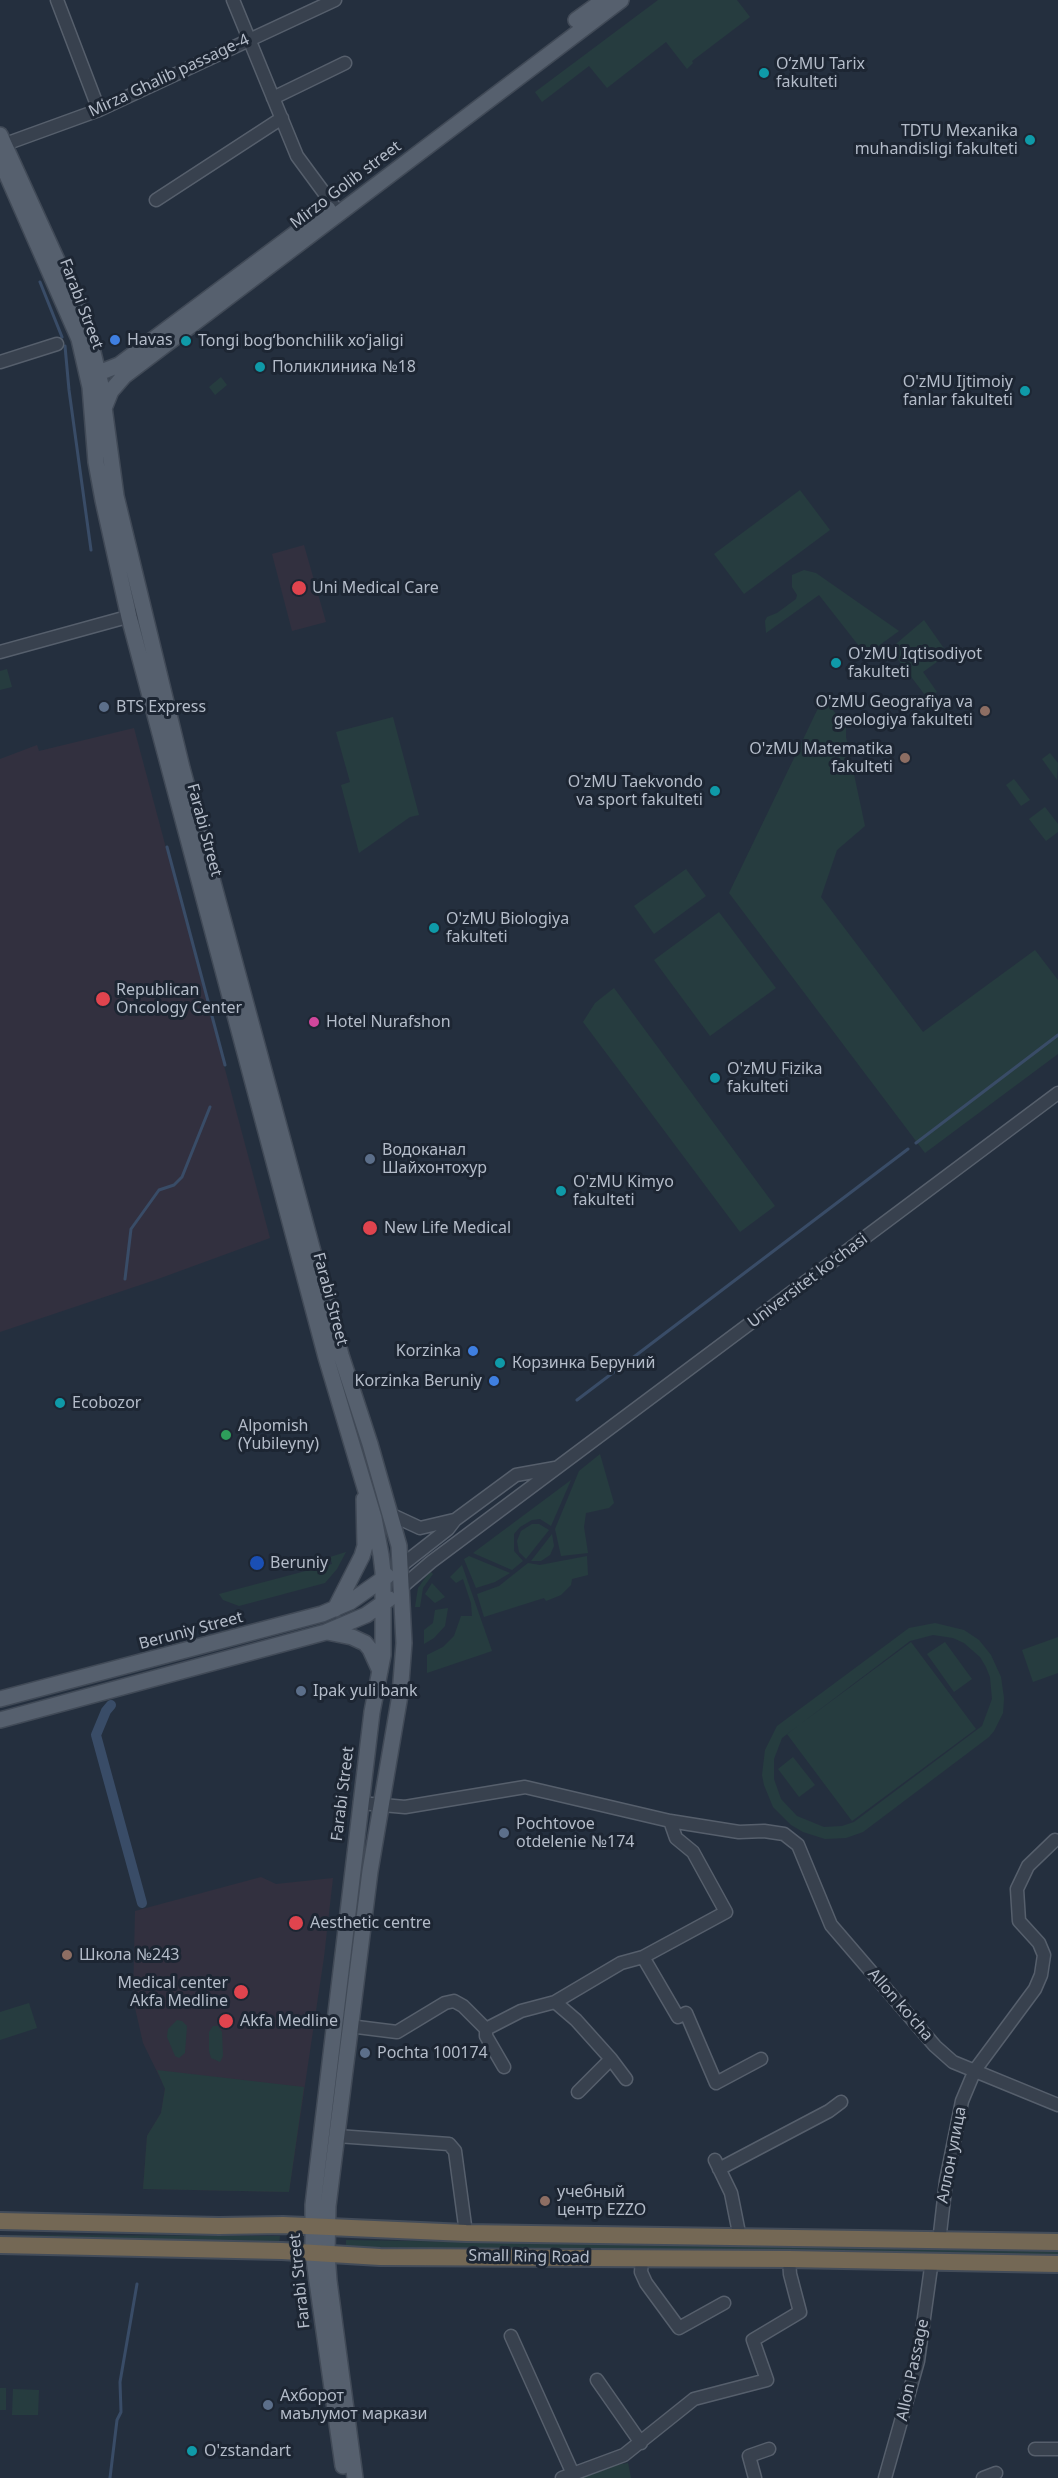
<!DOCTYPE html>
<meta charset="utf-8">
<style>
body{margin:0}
canvas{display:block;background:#242f3e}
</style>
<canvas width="1058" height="2478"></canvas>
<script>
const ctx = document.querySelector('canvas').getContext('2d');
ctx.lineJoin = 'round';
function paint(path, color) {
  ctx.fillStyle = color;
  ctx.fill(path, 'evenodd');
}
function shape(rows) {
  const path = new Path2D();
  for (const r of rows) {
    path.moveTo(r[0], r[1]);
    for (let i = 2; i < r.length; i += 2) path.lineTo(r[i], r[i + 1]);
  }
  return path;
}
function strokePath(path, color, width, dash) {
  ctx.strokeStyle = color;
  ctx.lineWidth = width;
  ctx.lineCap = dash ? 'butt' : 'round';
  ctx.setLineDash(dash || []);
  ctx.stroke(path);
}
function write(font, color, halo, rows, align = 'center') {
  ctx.font = font + ' "Noto Sans",sans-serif';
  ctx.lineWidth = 6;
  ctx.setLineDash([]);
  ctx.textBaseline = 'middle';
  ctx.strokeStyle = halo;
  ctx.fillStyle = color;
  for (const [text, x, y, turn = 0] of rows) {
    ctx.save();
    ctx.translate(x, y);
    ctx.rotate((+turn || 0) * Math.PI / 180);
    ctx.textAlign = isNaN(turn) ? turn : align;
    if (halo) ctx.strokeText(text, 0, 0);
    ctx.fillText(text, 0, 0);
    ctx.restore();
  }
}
paint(shape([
 [304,545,326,622,292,631,272,554],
 [134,728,270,1238,158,1279,0,1332,0,759,37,745,39,751],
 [261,1877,276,1884,333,1878,324,1957,289,2192,143,2189,147,2136,161,2113,165,2088,143,2043,133,1999,135,1911]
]), '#32303f');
paint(shape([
 [658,0,737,0,750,17,692,61,693,63,687,69,666,42,607,88,589,66,542,102,535,92],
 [221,377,227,385,215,395,209,387],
 [800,490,830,530,744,594,714,554],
 [804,570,816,573,899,631,866,655,819,595,766,633,765,621,767,617,777,613,796,599,797,595,792,587,792,575],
 [924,620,948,654,923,672,937,692,928,699,890,649],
 [7,669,12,687,0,690,0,671],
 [823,698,846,726,846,737,865,826,837,850,821,897,923,1032,1035,950,1058,980,1058,1054,925,1153,729,893],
 [393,717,419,815,410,817,359,853,341,785,350,782,336,732],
 [1050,753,1058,763,1057,780,1042,759],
 [1014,779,1030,800,1021,806,1006,785],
 [1045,807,1058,824,1058,832,1046,841,1029,819],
 [686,869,706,896,654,934,634,906],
 [719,912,776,988,710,1036,654,960],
 [614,988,775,1206,740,1232,583,1022,595,1003],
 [600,1454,614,1503,609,1508,586,1513,584,1527,588,1553,561,1556,555,1529,579,1471],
 [571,1480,551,1526,540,1519,532,1520,520,1527,514,1534,514,1551,523,1561,512,1570,473,1553],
 [532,1524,539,1524,549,1530,526,1559,519,1552,517,1541,521,1531],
 [552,1534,554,1546,550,1555,541,1561,531,1561],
 [346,1552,337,1569,325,1583,239,1606,223,1600,219,1594,332,1564,330,1557],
 [469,1556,510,1573,495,1582,476,1588,464,1559],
 [587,1556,588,1575,572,1579,571,1585,561,1595,546,1601,544,1598,484,1617,477,1594,499,1586,528,1563,540,1565],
 [462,1565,492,1651,427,1673,427,1655,443,1647,454,1636,461,1616,472,1616,471,1603,463,1579,456,1583,450,1577],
 [430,1571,433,1574,423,1588,420,1607,415,1607,418,1588],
 [432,1583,445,1597,435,1603,425,1594],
 [448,1608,445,1626,434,1638,424,1644,424,1630,433,1623,435,1610],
 [935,1623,964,1630,979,1640,991,1655,1001,1677,1004,1698,1003,1713,994,1731,989,1737,863,1832,846,1838,825,1839,803,1832,791,1825,773,1807,764,1785,762,1775,765,1750,777,1726,909,1628],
 [933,1635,953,1638,964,1643,980,1657,986,1667,990,1677,992,1699,982,1726,854,1822,842,1826,824,1827,797,1816,781,1799,774,1779,774,1759,782,1738,910,1641],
 [1058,1637,1058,1673,1033,1682,1022,1650],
 [911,1642,976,1729,852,1821,787,1734],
 [945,1642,972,1679,954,1692,927,1654],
 [793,1757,815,1785,799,1797,778,1769],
 [29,2003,37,2028,0,2040,0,2012],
 [177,2020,182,2021,187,2026,185,2053,179,2058,175,2056,167,2037,168,2029],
 [213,2026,218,2026,222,2032,223,2056,220,2062,211,2058,209,2051,209,2032],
 [157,2070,304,2087,289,2192,143,2189,147,2136,161,2113,165,2089],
 [0,2235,280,2236,279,2243,0,2238],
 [346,2240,1058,2251,1058,2257,346,2247],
 [0,2388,6,2388,6,2410,0,2410],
 [13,2389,39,2390,38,2415,12,2415],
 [628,2463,631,2478,571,2478,602,2467]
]), '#263c3f');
strokePath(shape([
 [40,282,62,337],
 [65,346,69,390,91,550],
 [167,847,225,1065],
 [916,1143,1058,1035],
 [125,1279,131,1229,159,1190,174,1185,182,1177,210,1107],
 [577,1400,908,1149],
 [110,2478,117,2420,121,2412,120,2382,137,2284]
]), '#394c67', 3);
strokePath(shape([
 [111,1705,106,1711,96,1735,142,1903]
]), '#394c67', 10);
const minor = shape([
 [57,0,99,110],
 [233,0,297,156,339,213],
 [273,98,345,63],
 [0,146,99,110,335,0],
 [156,200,282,118],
 [0,362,57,344],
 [0,652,138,614],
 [392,1515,420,1528,454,1520],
 [402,1565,448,1529,455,1520,516,1475,555,1468],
 [402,1587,431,1562,1058,1093],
 [360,1803,405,1807,525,1787,670,1821,739,1832,764,1831,784,1834,798,1845,831,1925,935,2046,953,2062,1058,2105],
 [643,1957,678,2017,686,2013,716,2083,761,2059],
 [555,2002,576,2020,611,2059,626,2079],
 [349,2026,397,2032,445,2003,454,2001,463,2006,486,2029,486,2036,504,2067],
 [486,2029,521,2011,555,2002,621,1963,643,1957,726,1912,693,1852,676,1838,670,1821],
 [578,2092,611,2059],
 [337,2136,449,2144,455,2151,466,2233],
 [715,2160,731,2193,740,2238],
 [719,2169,829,2111,841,2102],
 [939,2242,946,2181,962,2101,975,2070,1035,1989,1041,1975,1044,1955,1039,1943,1019,1921,1017,1889,1028,1866,1055,1840],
 [642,2258,641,2272,646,2283,679,2328,724,2303],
 [511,2336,573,2474],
 [597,2380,641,2443],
 [1035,2449,1058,2449],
 [562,2478,624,2455,694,2399,767,2380,753,2340,800,2312,790,2274,789,2259],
 [755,2478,749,2456,769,2449],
 [885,2478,918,2361,932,2260],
 [983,2478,996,2473]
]);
const major = shape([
 [576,20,604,0],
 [0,135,86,324,101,385,116,496,182,768,341,1355,370,1444,399,1546,404,1643,400,1695,370,1871,328,2206,327,2254,329,2281,355,2478],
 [0,159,79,339,90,387,96,462,103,500,129,617,326,1357,374,1518,381,1555,383,1572,383,1655,372,1712,313,2205,313,2253,343,2466],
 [91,376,119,365,328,209],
 [105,406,111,391,124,376,621,0],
 [335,1609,362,1556,365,1546,364,1499],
 [327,1632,352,1637,365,1643,370,1649,380,1671],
 [0,1699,322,1614,350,1602,387,1576],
 [0,1720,326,1632,366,1615,389,1599]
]);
const highway = shape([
 [0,2221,219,2226,283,2225,466,2233,1058,2242],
 [0,2245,282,2251,380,2257,789,2259,1058,2264]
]);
strokePath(minor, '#565f6c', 15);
strokePath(major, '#414a57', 18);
strokePath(highway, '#434c59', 20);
strokePath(minor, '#38414e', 12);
strokePath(major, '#56606e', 15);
strokePath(highway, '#746855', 16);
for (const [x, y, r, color] of [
 [764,73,6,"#0f9aa8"],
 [1030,140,6,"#0f9aa8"],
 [115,340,6,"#3f7fe0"],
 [186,341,6,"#0f9aa8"],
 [260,367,6,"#0f9aa8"],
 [1025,391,6,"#0f9aa8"],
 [299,588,8,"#e0444e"],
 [836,663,6,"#0f9aa8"],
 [104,707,6,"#5c6f8a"],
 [985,711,6,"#8d6e63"],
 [905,758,6,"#8d6e63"],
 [715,791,6,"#0f9aa8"],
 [434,928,6,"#0f9aa8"],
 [103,999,8,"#e0444e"],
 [314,1022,6,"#d1479c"],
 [715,1078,6,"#0f9aa8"],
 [370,1159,6,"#5c6f8a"],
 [561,1191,6,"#0f9aa8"],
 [370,1228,8,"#e0444e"],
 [473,1351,6,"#3f7fe0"],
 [500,1363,6,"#0f9aa8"],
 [494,1381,6,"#3f7fe0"],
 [60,1403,6,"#0f9aa8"],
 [226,1435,6,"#2e9e5b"],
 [257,1563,8,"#1a4fb4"],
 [301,1691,6,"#5c6f8a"],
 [504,1833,6,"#5c6f8a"],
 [296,1923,8,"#e0444e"],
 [67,1955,6,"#8d6e63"],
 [241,1992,8,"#e0444e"],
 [226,2021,8,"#e0444e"],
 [365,2053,6,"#5c6f8a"],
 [545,2201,6,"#8d6e63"],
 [268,2405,6,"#5c6f8a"],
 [192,2451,6,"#0f9aa8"]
]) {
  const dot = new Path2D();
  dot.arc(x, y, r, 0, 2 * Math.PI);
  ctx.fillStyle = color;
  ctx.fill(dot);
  strokePath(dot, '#1d2633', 2);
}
write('16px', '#b4bcc9', '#1d2633', [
 ["OʻzMU Tarix",776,64],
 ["fakulteti",776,82],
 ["TDTU Mexanika",1018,131,"right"],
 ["muhandisligi fakulteti",1018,149,"right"],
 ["Havas",127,340],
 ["Tongi bog‘bonchilik xo‘jaligi",198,341],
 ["Поликлиника №18",272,367],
 ["O'zMU Ijtimoiy",1013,382,"right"],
 ["fanlar fakulteti",1013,400,"right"],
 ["Uni Medical Care",312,588],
 ["O'zMU Iqtisodiyot",848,654],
 ["fakulteti",848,672],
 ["O'zMU Geografiya va",973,702,"right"],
 ["geologiya fakulteti",973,720,"right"],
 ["BTS Express",116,707],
 ["O'zMU Matematika",893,749,"right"],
 ["fakulteti",893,767,"right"],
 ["O'zMU Taekvondo",703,782,"right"],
 ["va sport fakulteti",703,800,"right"],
 ["O'zMU Biologiya",446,919],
 ["fakulteti",446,937],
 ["Republican",116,990],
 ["Oncology Center",116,1008],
 ["Hotel Nurafshon",326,1022],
 ["O'zMU Fizika",727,1069],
 ["fakulteti",727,1087],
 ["Водоканал",382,1150],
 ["Шайхонтохур",382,1168],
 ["O'zMU Kimyo",573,1182],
 ["fakulteti",573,1200],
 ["New Life Medical",384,1228],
 ["Korzinka",461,1351,"right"],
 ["Корзинка Беруний",512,1363],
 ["Korzinka Beruniy",482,1381,"right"],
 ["Ecobozor",72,1403],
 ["Alpomish",238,1426],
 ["(Yubileyny)",238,1444],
 ["Beruniy",270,1563],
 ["Ipak yuli bank",313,1691],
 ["Pochtovoe",516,1824],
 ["otdelenie №174",516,1842],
 ["Aesthetic centre",310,1923],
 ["Школа №243",79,1955],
 ["Medical center",228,1983,"right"],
 ["Akfa Medline",228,2001,"right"],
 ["Akfa Medline",240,2021],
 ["Pochta 100174",377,2053],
 ["учебный",557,2192],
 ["центр ЕZZO",557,2210],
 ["Ахборот",280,2396],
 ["маълумот маркази",280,2414],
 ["O'zstandart",204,2451]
], 'left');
write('16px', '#b4bcc9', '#1d2633', [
 ["Mirza Ghalib passage-4",169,76,-25],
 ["Mirzo Golib street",346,185,-37],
 ["Farabi Street",81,304,69],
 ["Farabi Street",204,830,75],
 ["Universitet ko'chasi",808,1281,-37],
 ["Farabi Street",330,1299,75],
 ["Beruniy Street",191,1631,-15],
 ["Farabi Street",343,1794,-83],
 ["Allon ko'cha",900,2005,49],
 ["Аллон улица",952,2155,-79],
 ["Small Ring Road",529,2257,1],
 ["Farabi Street",300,2281,-96],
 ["Allon Passage",913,2370,-78]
]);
</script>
